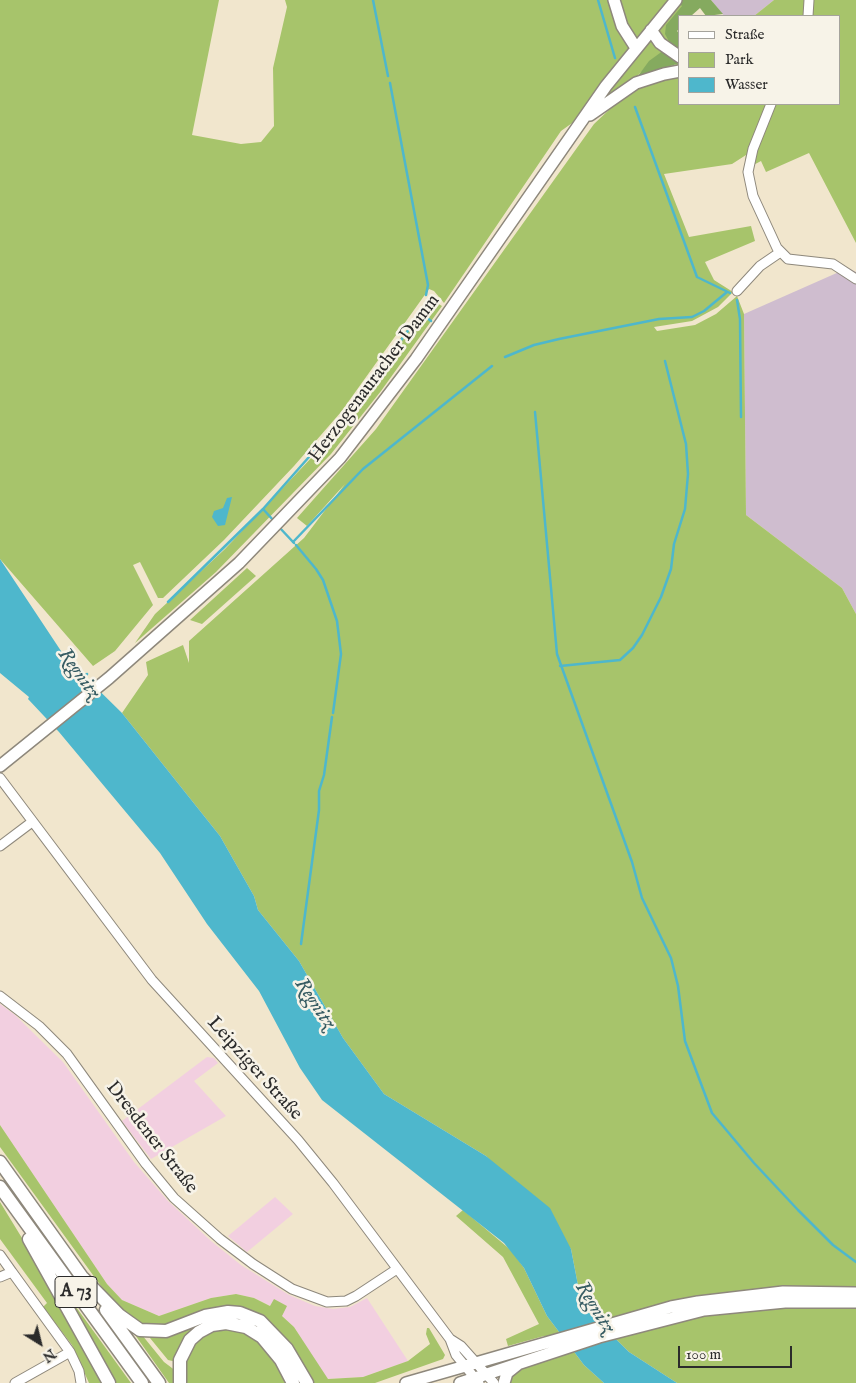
<!DOCTYPE html>
<meta charset="utf-8">
<style>
body{margin:0}
#map{position:relative;width:856px;height:1383px;overflow:hidden;background:#f1e6cd;font-family:"IM FELL English",serif}
canvas{display:block}
.legend{position:absolute;left:678px;top:15px;width:162px;height:90px;box-sizing:border-box;background:#f7f3e8;border:1px solid #a5a39c;margin:0;padding:6px 9px;list-style:none;font-size:15px;color:#2b2b2b}
.legend li{display:flex;align-items:center;gap:10px;height:25px}
.legend b{width:25px;border:1px solid #a5a39c}
.north{position:absolute;left:15px;top:1318px;width:50px;height:50px;-webkit-text-stroke:4px #f7f3e8;paint-order:stroke;rotate:144deg;font-size:14px;font-weight:700;line-height:20px;text-align:center;color:#2b2b2b}
.north::after{content:'';display:block;margin:auto;width:18px;height:22px;background:#2b2b2b;clip-path:polygon(50% 0,100% 100%,50% 72%,0 100%)}
.scale{position:absolute;left:678px;top:1346px;width:114px;height:22px;box-sizing:border-box;border:2px solid #2b2b2b;border-top:0;padding-left:6px;font-size:15px;line-height:18px;white-space:nowrap;color:#2b2b2b;-webkit-text-stroke:4px #f7f3e8;paint-order:stroke}
</style>
<div id="map">
<canvas width="856" height="1383"></canvas>
<ul class="legend">
<li><b style="height:6px;background:#fff"></b>Straße</li>
<li><b style="height:14px;background:#a7c46b"></b>Park</li>
<li><b style="height:14px;background:#4eb7cc"></b>Wasser</li>
</ul>
<div class="north">N</div>
<div class="scale">100 m</div>
</div>
<script>
const ctx = document.querySelector('canvas').getContext('2d');
ctx.lineJoin = 'round';
function paint(path, color) {
  ctx.fillStyle = color;
  ctx.fill(path, 'evenodd');
}
function shape(rows) {
  const path = new Path2D();
  for (const r of rows) {
    path.moveTo(r[0], r[1]);
    for (let i = 2; i < r.length; i += 2) path.lineTo(r[i], r[i + 1]);
  }
  return path;
}
function strokePath(path, color, width, dash) {
  ctx.strokeStyle = color;
  ctx.lineWidth = width;
  ctx.lineCap = dash ? 'butt' : 'round';
  ctx.setLineDash(dash || []);
  ctx.stroke(path);
}
function write(font, color, halo, rows, align = 'center') {
  ctx.font = font + ' "IM FELL English",serif';
  ctx.lineWidth = 5;
  ctx.setLineDash([]);
  ctx.textBaseline = 'middle';
  ctx.strokeStyle = halo;
  ctx.fillStyle = color;
  for (const [text, x, y, turn = 0] of rows) {
    ctx.save();
    ctx.translate(x, y);
    ctx.rotate((+turn || 0) * Math.PI / 180);
    ctx.textAlign = isNaN(turn) ? turn : align;
    if (halo) ctx.strokeText(text, 0, 0);
    ctx.fillText(text, 0, 0);
    ctx.restore();
  }
}
paint(shape([
 [0,1004,15,1015,63,1062,134,1162,168,1201,211,1241,241,1265,289,1295,315,1306,333,1309,350,1307,367,1298,408,1361,363,1377,327,1379,294,1327,282,1316,274,1299,271,1306,254,1298,236,1294,211,1298,159,1316,122,1300,107,1284,0,1125],
 [207,1057,214,1058,218,1063,194,1081,226,1116,151,1159,122,1121],
 [275,1197,293,1214,247,1252,228,1236]
]), '#f2cfe0');
paint(shape([
 [711,0,774,0,754,16,724,16],
 [848,268,856,272,856,614,842,588,746,515,744,314]
]), '#cfbdcf');
paint(shape([
 [0,0,219,0,192,135,241,144,261,142,274,126,273,68,287,7,285,0,668,0,683,6,671,45,638,75,680,63,680,104,840,104,840,16,754,16,774,0,856,0,856,243,809,153,766,172,761,161,744,170,746,155,732,164,664,174,689,237,751,226,755,241,705,262,714,280,733,292,718,307,692,321,654,327,657,331,695,325,716,314,737,296,744,314,746,515,842,588,856,614,856,1383,677,1383,629,1352,582,1306,571,1249,486,1156,384,1094,343,1038,299,961,258,910,254,896,220,836,122,713,148,675,146,662,183,645,189,663,189,641,304,538,345,484,307,526,297,518,376,429,594,124,612,107,607,98,561,131,444,303,434,291,429,289,341,412,294,466,224,540,163,598,158,598,140,562,133,565,153,605,115,651,93,666,0,559],
 [432,300,442,306,381,391,331,454,216,572,135,643,155,614,225,549,314,455,348,414,397,349,394,347,424,306],
 [247,568,256,576,202,624,190,620],
 [0,1125,107,1284,122,1300,159,1316,211,1298,236,1294,254,1298,270,1306,274,1299,287,1306,282,1316,294,1327,328,1379,363,1377,408,1361,430,1344,426,1334,427,1328,429,1328,445,1355,443,1359,375,1383,312,1383,266,1321,139,1325,114,1304,0,1147],
 [0,1202,50,1284,103,1383,89,1383,72,1345,43,1307,47,1303,0,1239],
 [463,1210,512,1251,524,1268,547,1316,584,1365,604,1383,510,1383,509,1378,517,1370,551,1359,544,1336,508,1346,506,1339,539,1324,503,1257,456,1216],
 [71,1300,131,1383,113,1383,68,1302],
 [211,1322,177,1362,168,1360,150,1338,151,1336],
 [222,1327,249,1332,270,1354,286,1383,183,1383,183,1361,197,1339],
 [133,1332,142,1335,164,1362,176,1371,177,1383,169,1383]
]), '#a7c46b');
paint(shape([
 [668,0,711,0,723,14,706,16,700,8,691,16,680,16,680,28,677,31,680,34,680,63,638,76,649,61,671,45,665,34,666,25,682,6]
]), '#85aa5f');
paint(shape([
 [232,497,225,525,218,526,212,517,214,511,223,508,227,498],
 [0,559,65,657,122,713,220,836,254,896,258,910,299,961,343,1038,384,1094,486,1156,550,1208,571,1249,582,1306,629,1352,677,1383,604,1383,584,1365,547,1316,524,1268,504,1243,322,1100,300,1068,259,991,207,924,160,853,59,732,28,699,29,697,0,673]
]), '#4eb7cc');
strokePath(shape([
 [373,0,388,76],
 [598,0,615,58],
 [390,83,428,285,426,295],
 [635,107,697,277,730,293],
 [737,300,740,319,741,417],
 [422,312,429,301],
 [505,357,534,345,559,339,659,319,692,317,704,311,727,292],
 [535,412,557,654,632,862,642,898,671,958,678,986,685,1041,712,1113,754,1163,798,1210,833,1245,856,1262],
 [263,509,347,414,421,313,431,321],
 [279,527,294,543],
 [293,542,363,469,492,366],
 [296,545,316,569,323,580,337,621,341,654,333,713],
 [168,602,263,509,274,521],
 [560,666,620,660,633,648,642,635,661,597,671,569,674,544,685,509,688,474,686,444,665,361],
 [85,676,87,674],
 [301,944,319,810,319,791,324,775,332,717]
]), '#4eb7cc', 2.5);
const minor = shape([
 [808,16,809,0],
 [771,104,753,149,748,172,753,196,777,248,788,259,833,264,856,279],
 [737,291,760,266,779,253],
 [0,778,152,980,298,1140,333,1183,450,1339,456,1355,479,1383],
 [0,846,32,822],
 [0,996,39,1026,67,1054,146,1164,174,1198,220,1239,253,1264,292,1289,327,1302,346,1301,356,1296,397,1269],
 [0,1255,12,1272],
 [0,1277,12,1272,70,1352,79,1371,81,1383],
 [450,1339,461,1346,494,1383],
 [15,1383,70,1352]
]);
const major = shape([
 [614,0,622,26,636,48],
 [651,30,660,43,680,57],
 [590,115,636,83,664,74,680,71],
 [0,766,109,678,239,563,340,458,416,359,606,86,676,0],
 [406,1383,671,1307,698,1302,783,1292,856,1293],
 [460,1383,599,1337,704,1310,785,1302,856,1302],
 [504,1383,507,1373,517,1365]
]);
const highway = shape([
 [0,1162,87,1284],
 [0,1187,142,1383],
 [29,1239,109,1383],
 [83,1278,119,1315,140,1330,166,1331,205,1316,228,1312,240,1313,260,1321,287,1349,307,1383],
 [106,1310,159,1383],
 [180,1383,180,1360,190,1340,199,1332,212,1325,226,1323,246,1327,262,1337,281,1360,293,1383]
]);
strokePath(minor, '#8e887c', 11);
strokePath(major, '#8e887c', 14);
strokePath(highway, '#8e887c', 15);
strokePath(minor, '#fff', 9);
strokePath(major, '#fff', 11);
strokePath(highway, '#fff', 12);
for (const [x, y, w] of [
 [76,1292,42]
]) {
  const box = new Path2D();
  box.roundRect(x - w / 2, y - 15.5, w, 31, 4);
  ctx.fillStyle = '#f7f3e8';
  ctx.fill(box);
  strokePath(box, '#2b2b2b', 1);
}
write('bold 18px', '#2b2b2b', null, [
 ["A 73",76,1292]
]);
write('19px', '#2b2b2b', '#f7f3e8', [
 ["Herzogenauracher Damm",375,379,-53],
 ["Leipziger Straße",254,1069,48],
 ["Dresdener Straße",151,1138,52]
]);
write('italic 20px', '#375c63', '#f7f3e8', [
 ["Regnitz",78,674,54],
 ["Regnitz",314,1004,56],
 ["Regnitz",594,1308,58]
]);
</script>
